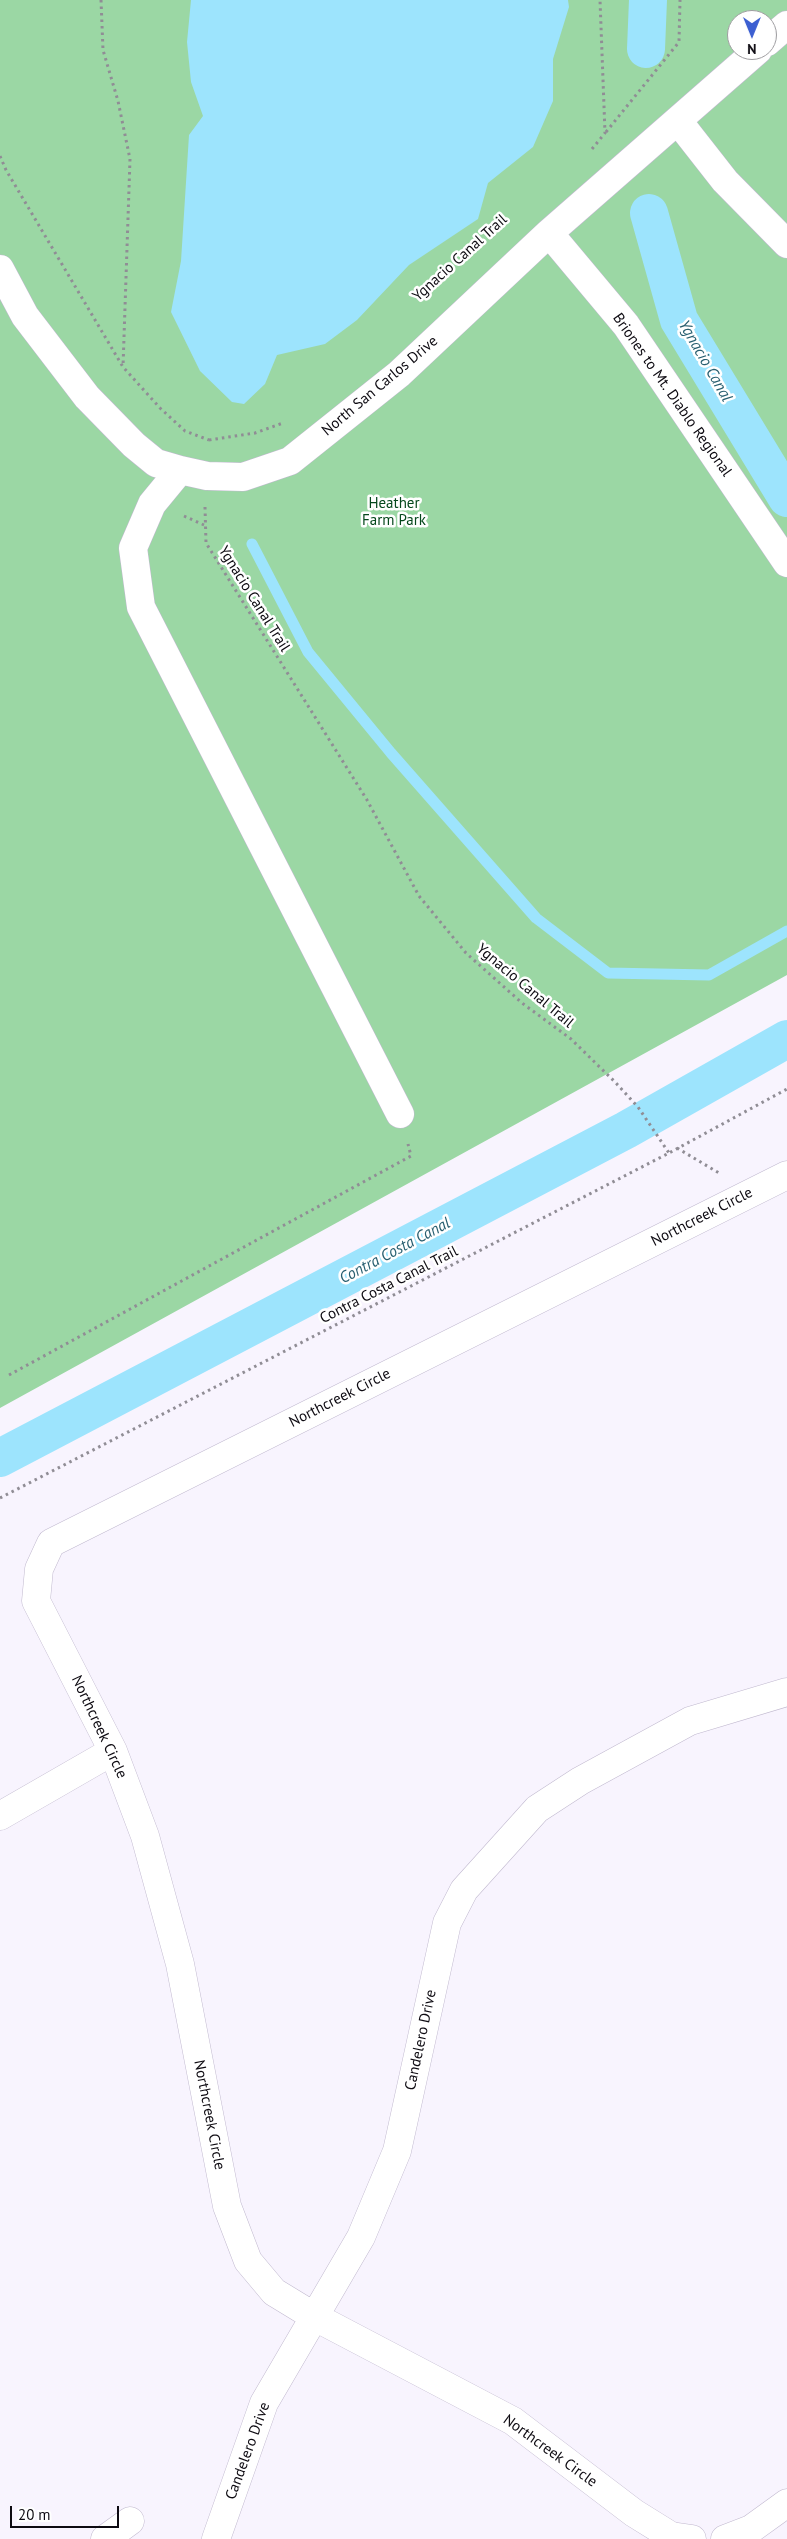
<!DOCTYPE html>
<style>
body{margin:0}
#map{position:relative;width:787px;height:2539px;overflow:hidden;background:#f8f4fe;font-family:"PT Sans",sans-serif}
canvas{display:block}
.north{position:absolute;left:727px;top:10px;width:50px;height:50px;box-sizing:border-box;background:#fff;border:1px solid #9e9da0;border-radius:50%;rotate:180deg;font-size:14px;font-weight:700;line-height:20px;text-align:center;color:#0d0a11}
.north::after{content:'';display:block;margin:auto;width:18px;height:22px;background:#3c5fd1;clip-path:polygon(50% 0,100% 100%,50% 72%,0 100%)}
.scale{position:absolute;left:10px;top:2506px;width:109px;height:22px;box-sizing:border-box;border:2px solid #0d0a11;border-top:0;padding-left:6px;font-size:15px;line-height:18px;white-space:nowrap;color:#0d0a11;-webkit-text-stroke:4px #fff;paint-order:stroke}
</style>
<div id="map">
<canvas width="787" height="2539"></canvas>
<div class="north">N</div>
<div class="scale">20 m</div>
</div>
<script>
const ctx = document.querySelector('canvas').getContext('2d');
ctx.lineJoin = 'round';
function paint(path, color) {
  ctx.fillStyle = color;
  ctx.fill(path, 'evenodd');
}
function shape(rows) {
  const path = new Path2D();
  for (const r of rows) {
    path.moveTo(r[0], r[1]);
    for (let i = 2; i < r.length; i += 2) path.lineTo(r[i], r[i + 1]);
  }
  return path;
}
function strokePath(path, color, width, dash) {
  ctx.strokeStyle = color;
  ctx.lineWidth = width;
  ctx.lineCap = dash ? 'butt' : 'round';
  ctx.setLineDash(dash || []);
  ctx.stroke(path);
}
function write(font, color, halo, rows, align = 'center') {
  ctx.font = font + ' "PT Sans",sans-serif';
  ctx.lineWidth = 5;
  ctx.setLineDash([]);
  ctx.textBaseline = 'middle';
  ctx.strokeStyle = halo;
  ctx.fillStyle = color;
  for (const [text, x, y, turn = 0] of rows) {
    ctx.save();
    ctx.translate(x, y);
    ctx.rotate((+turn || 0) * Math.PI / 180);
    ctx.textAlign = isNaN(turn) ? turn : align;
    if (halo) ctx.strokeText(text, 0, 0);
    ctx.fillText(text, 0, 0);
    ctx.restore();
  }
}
paint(shape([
 [0,0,787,0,787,975,0,1408],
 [737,20,767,20,767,50,737,50]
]), '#9bd7a4');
paint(shape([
 [191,0,568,0,569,7,553,59,553,101,533,147,488,183,478,219,409,265,357,320,325,344,277,355,265,384,244,404,232,402,200,371,171,312,181,261,189,135,203,116,191,82,187,42]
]), '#9de4fd');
strokePath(shape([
 [252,544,308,652,391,753,536,918,608,973,709,975,787,931]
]), '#9de4fd', 11);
strokePath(shape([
 [646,49,648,0],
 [649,213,679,320,787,498],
 [0,1458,626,1130,787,1039]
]), '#9de4fd', 38);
const minor = shape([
 [767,42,787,25],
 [678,121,725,181,787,244],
 [549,233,626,325,787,563],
 [0,269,25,316,87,397,134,445,156,463,180,470,207,476,243,477,290,461,399,374,549,233,758,50],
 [180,470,152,504,133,548,141,607,400,1114],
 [0,1816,113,1751],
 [105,2539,130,2521],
 [216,2539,264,2403,361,2237,397,2151,447,1923,464,1890,537,1809,580,1781,690,1721,787,1692],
 [692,2539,671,2536,634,2513,513,2421,315,2317,274,2292,248,2261,227,2206,180,1964,145,1836,113,1751,36,1601,39,1569,51,1543,787,1175],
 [725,2539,751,2529,787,2503]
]);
strokePath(minor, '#c1b9cf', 29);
strokePath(shape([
 [101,0,103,50,118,101,130,159,123,367],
 [606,132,679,42,680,0],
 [592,149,605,133,600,0],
 [0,156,6,170,123,367,160,408,185,431,209,440],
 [209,440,255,433,283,423],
 [205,507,206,543,367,800,419,896,466,953,522,1003,571,1039,615,1082,638,1107,669,1153],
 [184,516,204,525],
 [677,1148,719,1173],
 [9,1375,411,1156,408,1144],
 [0,1498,669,1153,787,1089]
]), '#908d95', 3, [2.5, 4]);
strokePath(minor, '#fff', 28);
write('15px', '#0d0a11', '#fff', [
 ["Ygnacio Canal Trail",460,258,-42],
 ["North San Carlos Drive",380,386,-40],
 ["Briones to Mt. Diablo Regional",672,395,55],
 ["Ygnacio Canal Trail",254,599,58],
 ["Ygnacio Canal Trail",525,986,40],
 ["Northcreek Circle",702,1217,-27],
 ["Contra Costa Canal Trail",389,1285,-27],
 ["Northcreek Circle",340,1398,-27],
 ["Northcreek Circle",99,1727,65],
 ["Candelero Drive",421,2040,-78],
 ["Northcreek Circle",209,2115,79],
 ["Candelero Drive",248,2451,-70],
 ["Northcreek Circle",550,2451,36]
]);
write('15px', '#05481c', '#fff', [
 ["Heather",394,504],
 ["Farm Park",394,521]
]);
write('italic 16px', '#285f70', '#fff', [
 ["Ygnacio Canal",705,361,60],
 ["Contra Costa Canal",395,1251,-28]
]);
</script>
